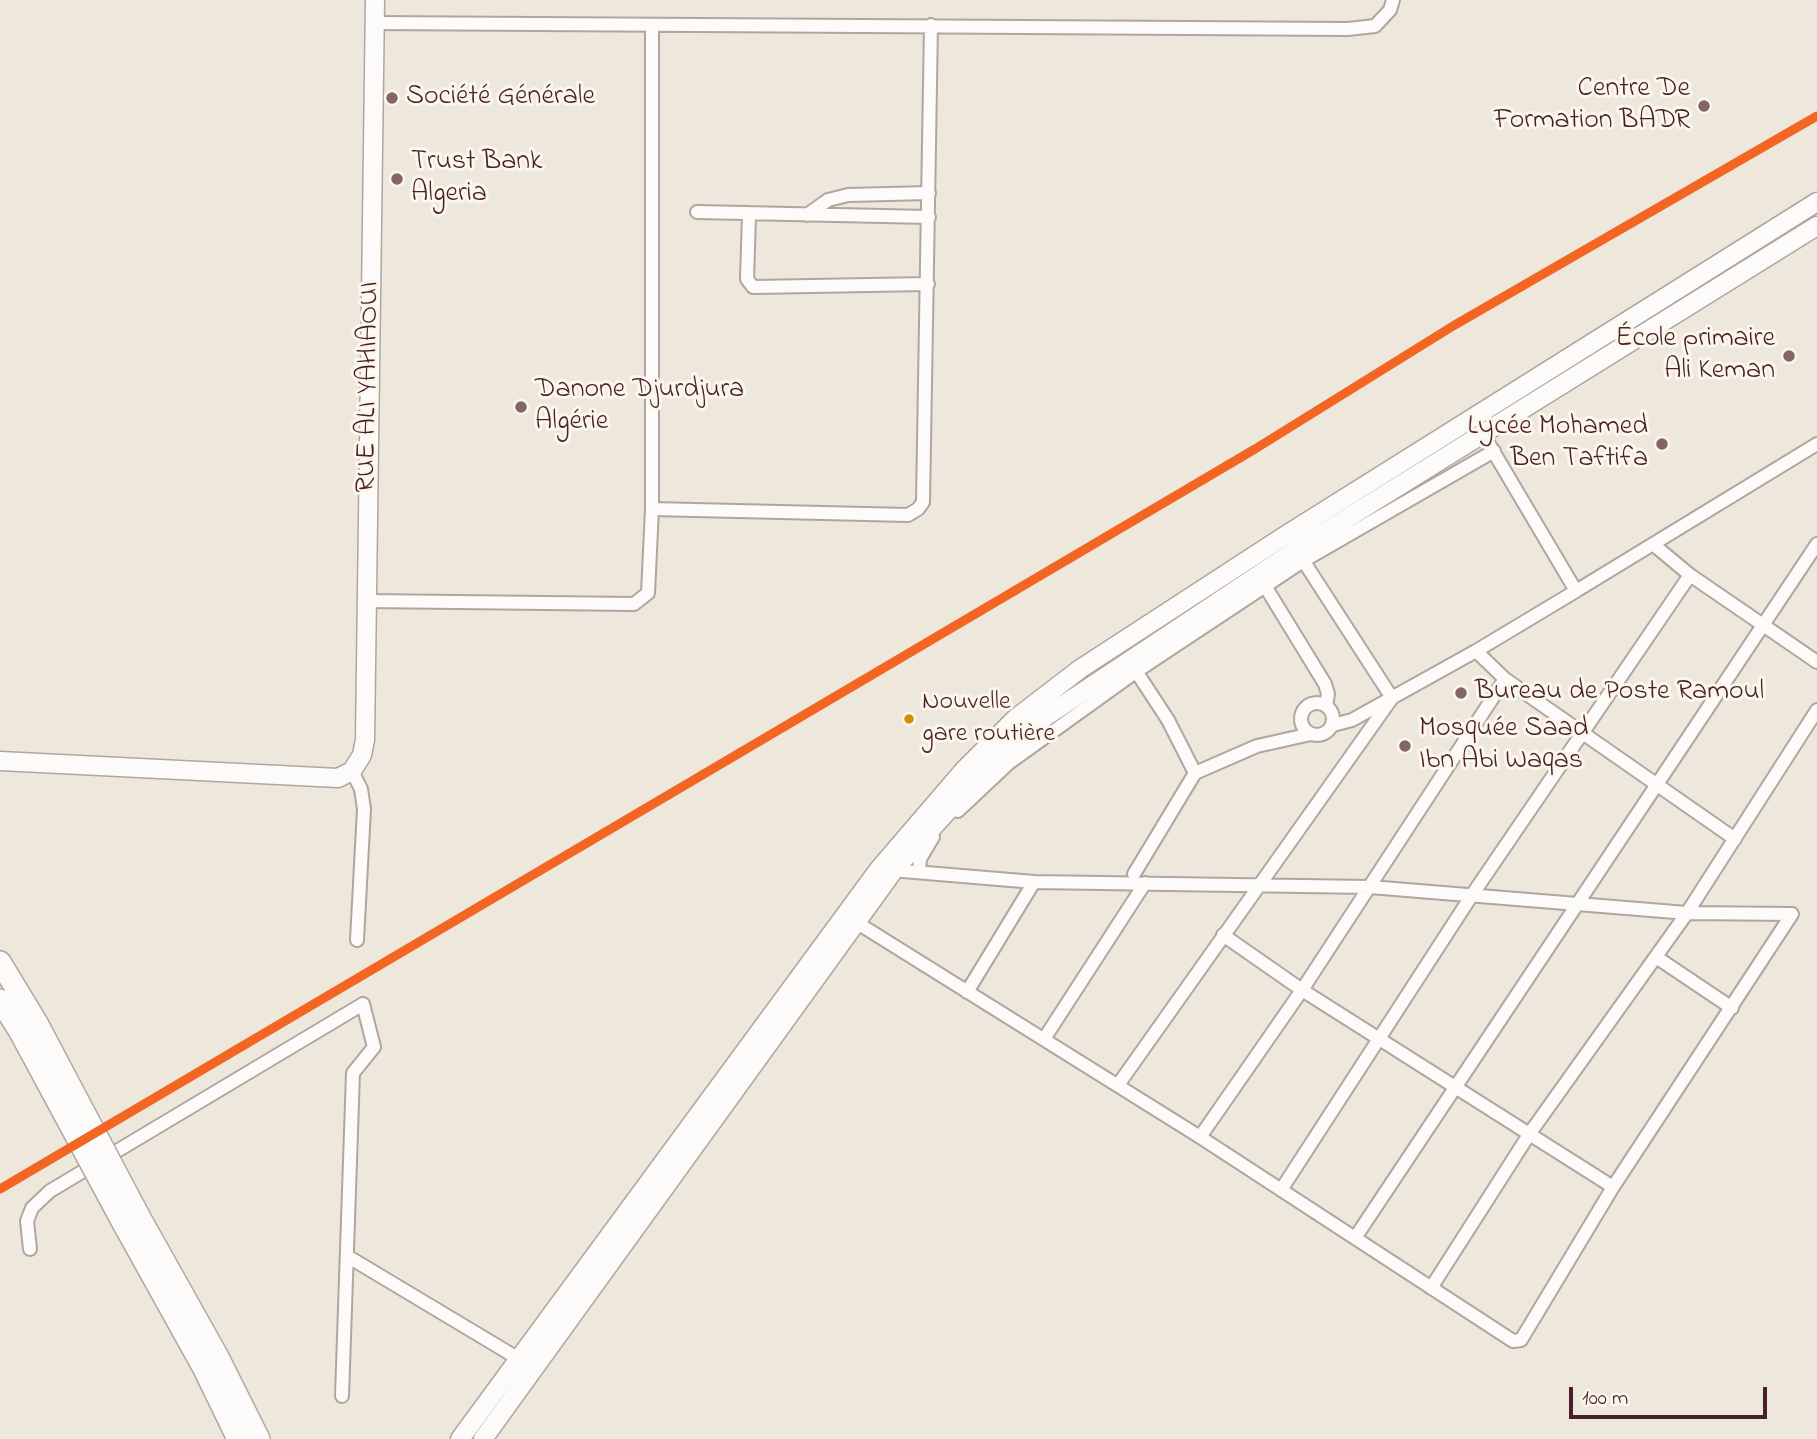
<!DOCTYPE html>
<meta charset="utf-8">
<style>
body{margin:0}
#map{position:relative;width:1817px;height:1439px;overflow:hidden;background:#eee7db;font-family:"Indie Flower",sans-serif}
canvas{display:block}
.scale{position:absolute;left:1569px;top:1387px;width:198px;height:32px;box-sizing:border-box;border:4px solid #4a1f2b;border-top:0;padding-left:9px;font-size:21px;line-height:24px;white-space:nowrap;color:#4a1f2b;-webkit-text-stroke:5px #fbf7ec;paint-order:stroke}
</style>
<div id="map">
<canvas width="1817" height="1439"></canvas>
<div class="scale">100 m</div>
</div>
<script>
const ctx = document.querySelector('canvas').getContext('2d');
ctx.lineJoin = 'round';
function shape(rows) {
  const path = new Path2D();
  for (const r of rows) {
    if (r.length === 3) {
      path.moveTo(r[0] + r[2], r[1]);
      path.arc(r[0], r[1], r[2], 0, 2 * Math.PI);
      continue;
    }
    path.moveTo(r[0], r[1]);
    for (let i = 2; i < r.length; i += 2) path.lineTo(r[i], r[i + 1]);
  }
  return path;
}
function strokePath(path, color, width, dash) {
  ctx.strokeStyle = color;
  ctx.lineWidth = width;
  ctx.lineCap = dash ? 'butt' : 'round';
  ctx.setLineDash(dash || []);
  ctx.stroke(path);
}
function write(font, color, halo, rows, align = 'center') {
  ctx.font = font + ' "Indie Flower",sans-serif';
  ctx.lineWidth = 6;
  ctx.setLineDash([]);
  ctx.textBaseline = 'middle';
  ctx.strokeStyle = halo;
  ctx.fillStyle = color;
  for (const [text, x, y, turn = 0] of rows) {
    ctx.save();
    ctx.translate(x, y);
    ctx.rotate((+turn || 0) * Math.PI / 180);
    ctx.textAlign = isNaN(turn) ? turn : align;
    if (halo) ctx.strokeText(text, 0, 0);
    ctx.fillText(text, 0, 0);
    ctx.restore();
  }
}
const street = shape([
 [374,23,1348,29,1375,26,1390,10,1393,0],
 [697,212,929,217],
 [749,215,747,279,753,287,928,284],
 [807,215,828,200,848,195,929,193],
 [652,509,908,515,918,509,923,502,931,25],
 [1654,545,1690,575,1817,662],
 [1299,554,1392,698],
 [1265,586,1325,684,1328,694,1326,706],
 [1576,591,1817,444],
 [367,601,634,604,648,593,652,509,652,26],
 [1476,651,1505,679,1735,839],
 [1132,665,1168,720,1195,773],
 [1317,719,16],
 [1333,725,1352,720,1476,651,1576,591,1483,434],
 [352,771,361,789,364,809,357,940],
 [958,811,1009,763,1137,671,1303,561,1494,451],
 [919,872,920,859,933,837],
 [1134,874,1195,773,1257,746,1311,734],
 [851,919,1200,1137,1513,1341,1521,1340,1613,1187,1792,914,1687,913,1370,887,1034,882,891,870],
 [1223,935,1302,990,1613,1187],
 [1656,957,1732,1008],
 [967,992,1034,882],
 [1044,1039,1145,883],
 [1118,1085,1392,698],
 [1200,1137,1302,990,1505,679],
 [1281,1190,1472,895,1690,575],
 [1355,1238,1817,544],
 [30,1249,27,1221,32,1208,50,1191,363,1004,374,1047,353,1073,342,1396],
 [347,1256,524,1362],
 [1431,1288,1530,1133,1687,913,1817,710]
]);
const secondary = shape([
 [0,761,338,778,352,771,362,755,365,740,375,0],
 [460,1439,879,869,964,770,1015,719,1080,669,1286,535,1817,202],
 [483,1439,894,870,996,758,1039,721,1296,550,1817,226]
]);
const highway = shape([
 [0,962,37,1023],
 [0,1000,20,1032],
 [139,1216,218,1357,259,1439],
 [124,1225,204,1369,238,1439]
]);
strokePath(street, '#afa6a0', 16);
strokePath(secondary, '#afa6a0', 21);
strokePath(highway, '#afa6a0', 24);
strokePath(street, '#fcfbfa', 12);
strokePath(secondary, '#fcfbfa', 18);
strokePath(highway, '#fcfbfa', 21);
strokePath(shape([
 [0,1189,1255,449,1453,326,1817,116]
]), '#bab4b4', 4.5, [10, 5]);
const highwayBridge = shape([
 [37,1023,139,1216],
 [20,1032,124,1225]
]);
strokePath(highwayBridge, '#afa6a0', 24, []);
strokePath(highwayBridge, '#fcfbfa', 21);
strokePath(shape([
 [0,1189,1255,449,1453,326,1817,116]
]), '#f26522', 9);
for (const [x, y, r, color] of [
 [392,98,7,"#836569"],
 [1704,106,7,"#836569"],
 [397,179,7,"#836569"],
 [1789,356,7,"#836569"],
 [521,407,7,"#836569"],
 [1662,444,7,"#836569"],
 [1461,693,7,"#836569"],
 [909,719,6,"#d48b09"],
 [1405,746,7,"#836569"]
]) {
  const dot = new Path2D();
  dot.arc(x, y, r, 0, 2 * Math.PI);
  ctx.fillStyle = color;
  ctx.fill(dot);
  strokePath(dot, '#fbf7ec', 2.5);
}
write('26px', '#4a1f2b', '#fbf7ec', [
 ["Nouvelle",922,704],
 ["gare routière",922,736]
], 'left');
write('28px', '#4a1f2b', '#fbf7ec', [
 ["Centre De",1690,90,"right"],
 ["Formation BADR",1690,122,"right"],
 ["Société Générale",406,98],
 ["Trust Bank",411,163],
 ["Algeria",411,195],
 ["École primaire",1775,340,"right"],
 ["Ali Keman",1775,372,"right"],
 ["Danone Djurdjura",535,391],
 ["Algérie",535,423],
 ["Lycée Mohamed",1648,428,"right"],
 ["Ben Taftifa",1648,460,"right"],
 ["Bureau de Poste Ramoul",1475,693],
 ["Mosquée Saad",1419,730],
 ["Ibn Abi Waqas",1419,762]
], 'left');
write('28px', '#4a1f2b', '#fbf7ec', [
 ["RUE ALI YAHIAOUI",370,387,-89]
]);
</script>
